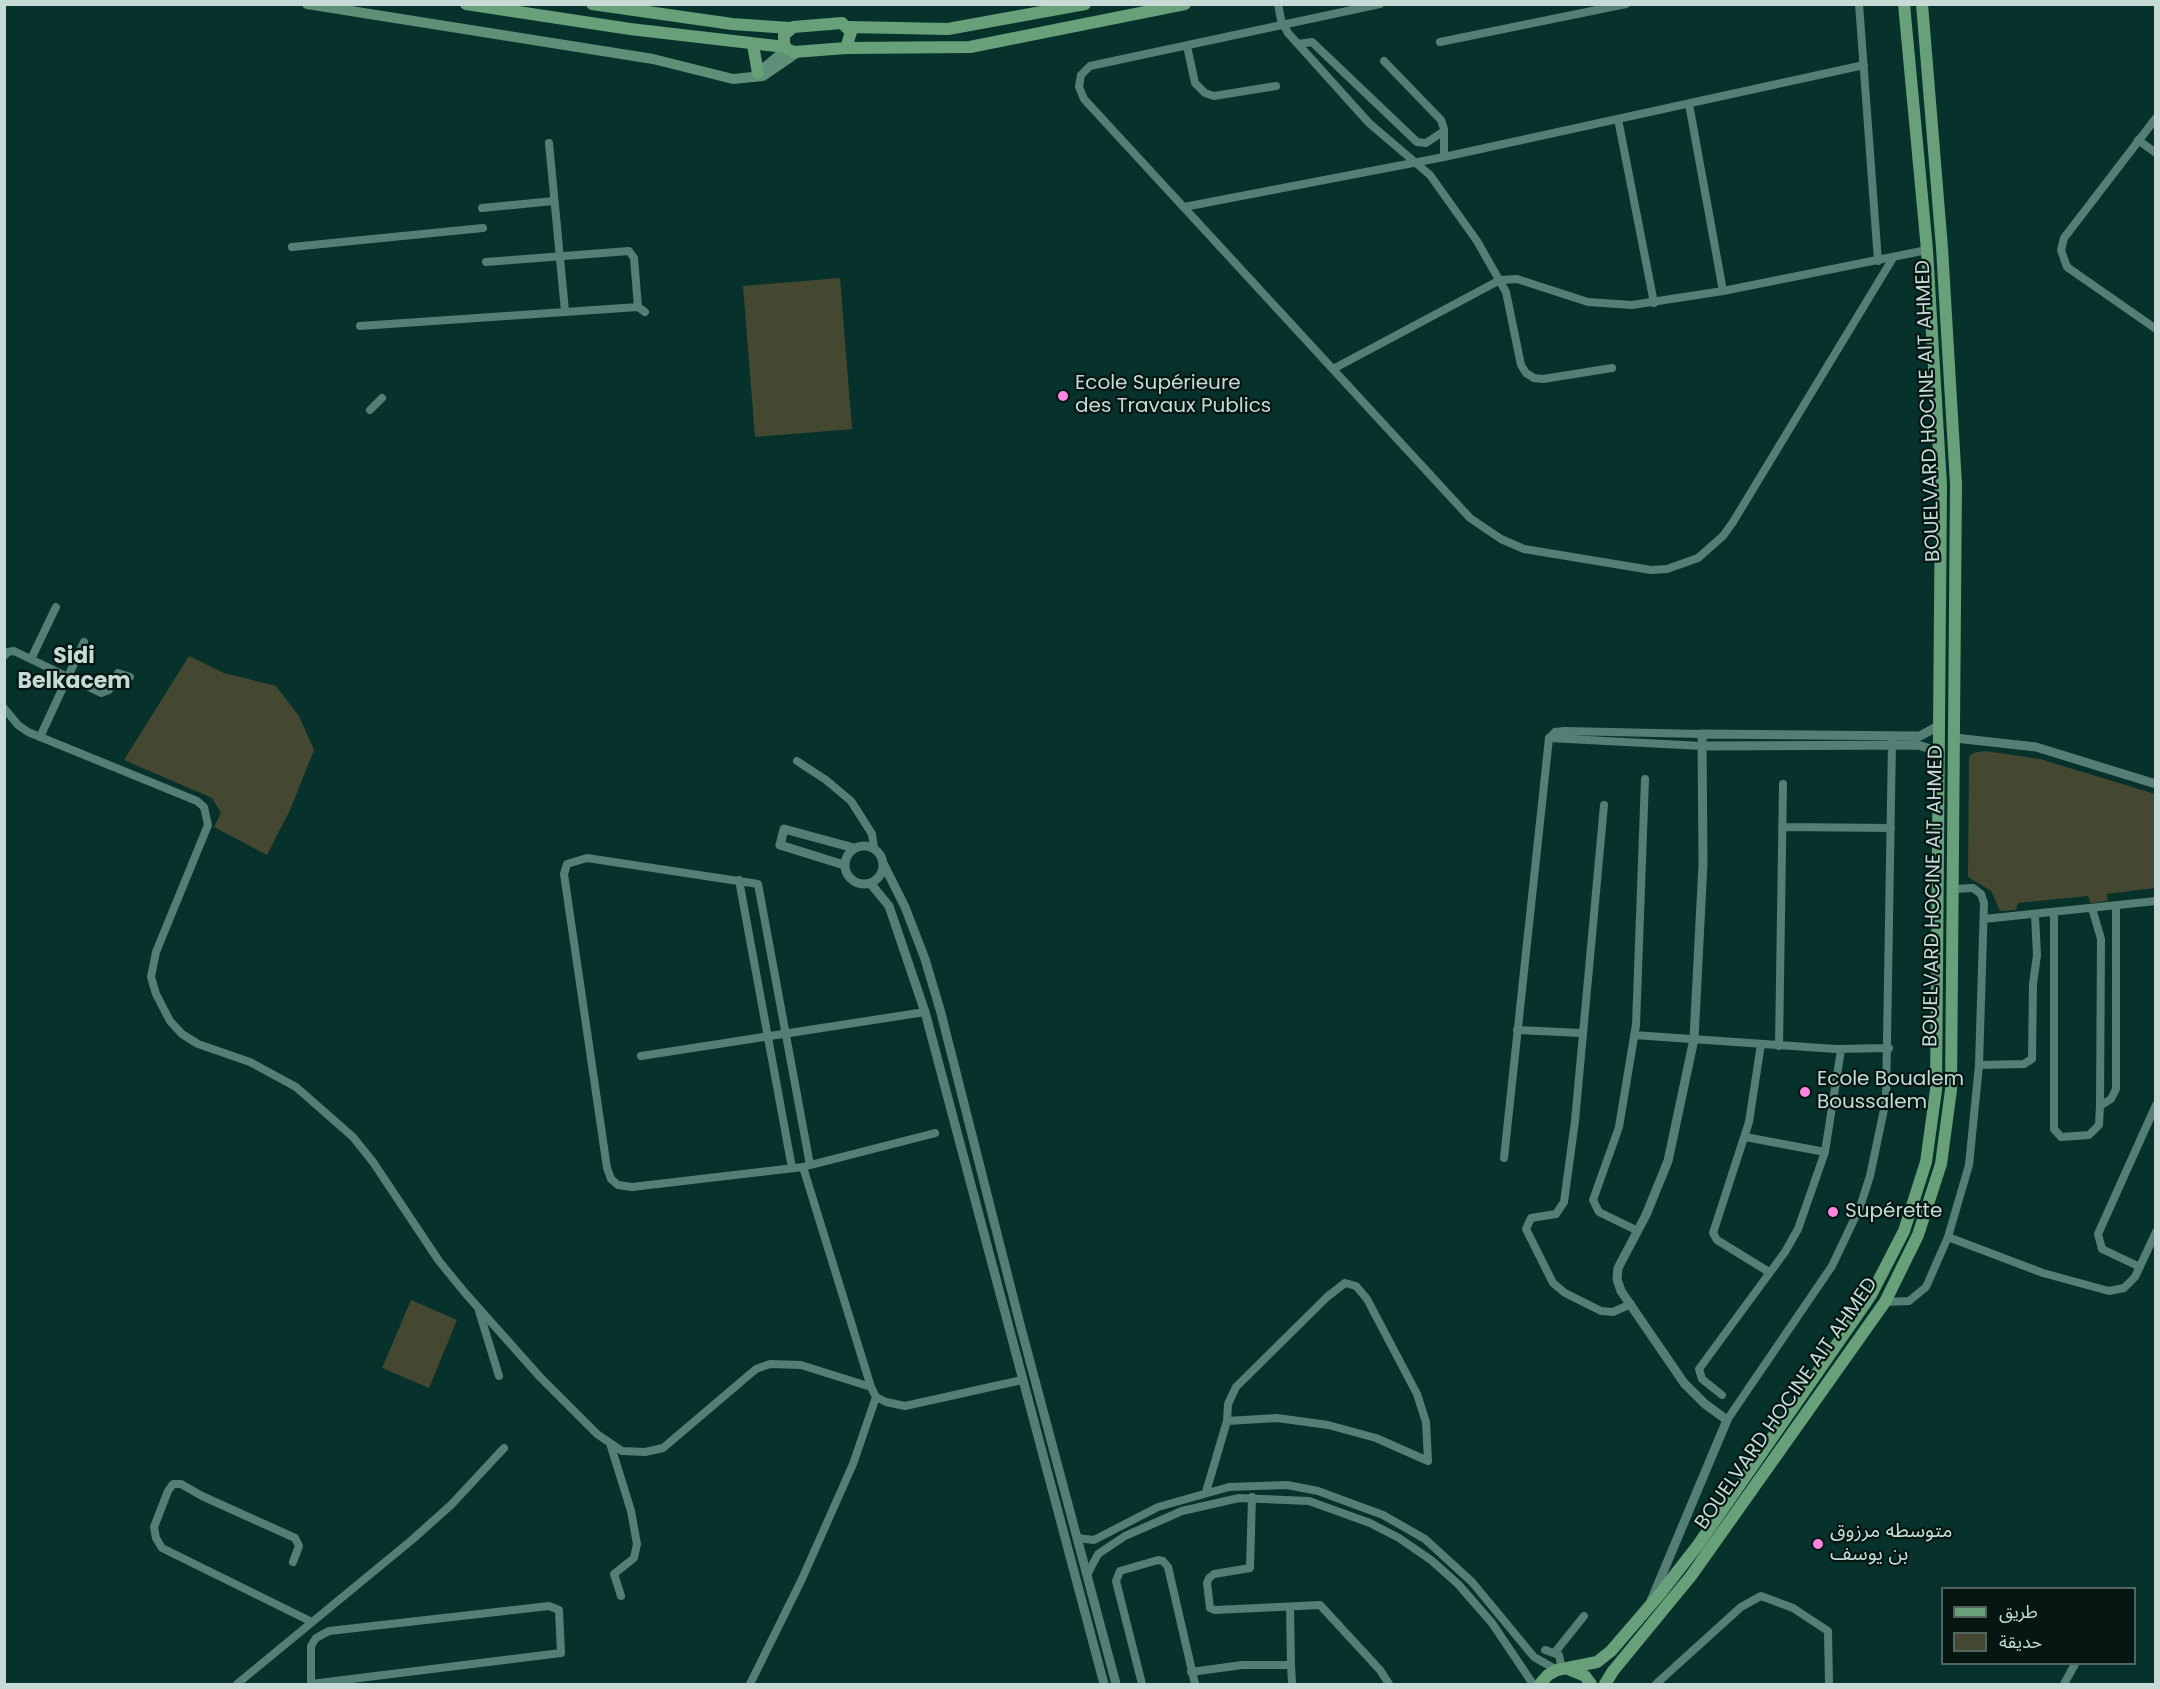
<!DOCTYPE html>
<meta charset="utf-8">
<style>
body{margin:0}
#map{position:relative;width:2160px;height:1689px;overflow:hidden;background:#06322b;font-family:Poppins,"Noto Sans Arabic",sans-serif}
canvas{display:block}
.frame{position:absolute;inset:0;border:6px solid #c6dbd6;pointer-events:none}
.legend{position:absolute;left:1941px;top:1587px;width:195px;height:78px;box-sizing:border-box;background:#061613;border:2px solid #536561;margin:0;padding:8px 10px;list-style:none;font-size:18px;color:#c6dbd6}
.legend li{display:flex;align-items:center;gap:12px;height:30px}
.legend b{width:30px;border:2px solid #536561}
</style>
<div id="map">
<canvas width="2160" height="1689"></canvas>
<div class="frame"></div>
<ul class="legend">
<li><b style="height:8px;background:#67a079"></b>طريق</li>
<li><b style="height:16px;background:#444831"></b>حديقة</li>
</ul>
</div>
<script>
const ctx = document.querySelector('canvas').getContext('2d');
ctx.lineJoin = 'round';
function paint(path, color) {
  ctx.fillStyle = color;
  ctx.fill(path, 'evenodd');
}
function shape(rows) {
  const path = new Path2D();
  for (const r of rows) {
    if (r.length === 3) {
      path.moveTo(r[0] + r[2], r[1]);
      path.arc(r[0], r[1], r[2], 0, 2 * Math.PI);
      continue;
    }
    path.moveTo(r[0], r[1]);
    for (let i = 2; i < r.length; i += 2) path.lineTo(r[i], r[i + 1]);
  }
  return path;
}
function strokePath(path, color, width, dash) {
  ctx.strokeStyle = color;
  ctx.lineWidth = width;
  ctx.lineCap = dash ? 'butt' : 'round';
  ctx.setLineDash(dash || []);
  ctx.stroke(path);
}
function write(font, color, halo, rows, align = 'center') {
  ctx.font = font + ' Poppins,"Noto Sans Arabic",sans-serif';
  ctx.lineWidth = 4.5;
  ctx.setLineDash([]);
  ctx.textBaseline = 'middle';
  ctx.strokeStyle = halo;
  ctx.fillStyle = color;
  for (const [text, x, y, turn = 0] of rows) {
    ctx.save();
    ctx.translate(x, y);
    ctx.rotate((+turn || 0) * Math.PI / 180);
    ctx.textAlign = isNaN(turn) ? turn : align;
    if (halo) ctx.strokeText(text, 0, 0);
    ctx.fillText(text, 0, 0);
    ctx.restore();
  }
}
paint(shape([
 [840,278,852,429,755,437,743,286],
 [189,656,224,673,276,686,299,716,314,750,290,810,267,855,214,827,221,813,212,798,124,760],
 [1985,751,2040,759,2155,794,2155,888,2107,894,2108,901,2090,903,2088,896,2018,903,2016,910,2000,911,1991,891,1968,877,1969,757,1973,753],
 [411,1300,457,1320,429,1388,382,1368]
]), '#444831');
strokePath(shape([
 [1278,4,1281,20,1288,33,1369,123,1430,175,1477,241,1506,292,1521,365,1526,373,1534,378,1543,379,1612,368],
 [1380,4,1090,66,1081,75,1079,87,1084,99,1470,518,1501,539,1524,549,1651,570,1667,569,1698,558,1723,536,1733,522,1893,258],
 [1859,4,1878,261],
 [1440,42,1626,4],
 [1298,44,1312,42,1417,142,1426,143,1444,131],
 [1187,46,1195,83,1205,93,1214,96,1276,86],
 [1384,61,1441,120,1444,129,1444,157],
 [1689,104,1723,291],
 [2156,118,2064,238,2061,250,2067,267,2156,329],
 [1618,119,1654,303],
 [2138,140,2156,153],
 [549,143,565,311],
 [1184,207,1444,157,1864,65],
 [482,208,554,201],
 [292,247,483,228],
 [486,262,629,251,634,258,638,307],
 [360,326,638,307,645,312],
 [1333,369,1500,280,1517,279,1588,302,1632,305,1723,291,1927,250],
 [370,410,382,398],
 [4,656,8,652,14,651,101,693,109,690,118,673,130,677],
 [31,659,56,607],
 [4,708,18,725,28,732,197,801,204,807,208,825,156,952,151,977,156,994,170,1021,182,1034,198,1044,250,1062,296,1087,353,1137,373,1162,439,1261,466,1294,540,1377,597,1434,622,1451,645,1452,663,1448,756,1369,770,1364,801,1365,871,1387],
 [40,737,84,642],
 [1549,738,1702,746],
 [797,761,826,780,851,801,872,834,874,848],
 [1604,805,1575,1121,1564,1202,1556,1214,1531,1218,1526,1229,1553,1283,1565,1293,1601,1311,1613,1312,1631,1304],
 [1782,827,1891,828],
 [739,880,792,1168],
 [2054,913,2054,1129,2061,1137,2089,1135,2099,1125,2100,1106,2101,939,2092,908],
 [1984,919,2156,901],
 [1517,1030,1581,1033],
 [1634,1035,1836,1049,1889,1048],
 [1761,1044,1749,1122,1713,1233,1717,1240,1769,1272],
 [1779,1046,1783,784],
 [641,1056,925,1012],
 [1979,1065,2024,1064,2032,1059,2033,984,2037,955,2035,915],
 [2100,1106,2111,1099,2116,1089,2116,906],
 [1745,1137,1825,1152],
 [1504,1158,1549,738,1555,732,1564,731,1702,734],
 [810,1165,758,884,587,858,567,864,564,874,607,1168,611,1179,618,1185,632,1187,803,1167,810,1165,935,1133],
 [803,1167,871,1387,876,1397,886,1402,905,1406,1022,1380],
 [1638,1231,1599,1212,1593,1200,1619,1127,1636,1025,1645,779],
 [1948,1237,2043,1273,2109,1291,2124,1288,2135,1277,2156,1232],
 [2140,1267,2102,1249,2098,1234,2156,1105],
 [1885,1302,1909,1301,1926,1287,1948,1237,1969,1165,1979,1065,1984,903,1981,894,1973,888,1954,889],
 [479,1311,499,1376],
 [1722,1395,1702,1379,1699,1369,1785,1252,1798,1229,1825,1152,1841,1050],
 [1727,1420,1832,1266,1860,1207,1870,1176,1886,1100,1892,741],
 [610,1443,631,1511,637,1544,634,1558,614,1574,621,1596],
 [1206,1492,1227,1421,1228,1404,1236,1387,1327,1297,1345,1283,1356,1286,1367,1299,1417,1394,1426,1422,1428,1461,1376,1438,1328,1425,1277,1418,1227,1421],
 [1252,1497,1250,1568,1214,1574,1209,1578,1207,1583,1210,1608,1215,1610,1320,1605,1380,1670,1389,1684],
 [1077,1538,1094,1540,1158,1507,1229,1487,1287,1485,1318,1491,1383,1515,1425,1539,1472,1582,1534,1657,1557,1670],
 [293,1562,299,1546,295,1538,202,1496,181,1484,173,1484,168,1491,154,1527,156,1538,162,1548,312,1622],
 [1087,1575,1098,1554,1125,1536,1182,1511,1239,1498,1309,1501,1370,1523,1399,1538,1431,1560,1458,1584,1492,1623,1533,1684],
 [549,1606,559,1610,561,1653,311,1684,311,1646,316,1638,329,1631,549,1606],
 [1545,1650,1559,1655,1562,1670],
 [1556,1651,1584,1616],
 [1291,1665,1292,1684],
 [1191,1672,1242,1665,1291,1665,1290,1607],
 [237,1684,413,1539,452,1504,504,1448],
 [750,1684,802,1579,853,1464,876,1397],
 [1142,1684,1116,1581,1120,1571,1158,1560,1163,1561,1168,1567,1195,1684],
 [1656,1684,1741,1607,1761,1596,1793,1608,1828,1631,1829,1684],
 [2064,1684,2075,1664]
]), '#557e75', 8);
strokePath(shape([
 [1955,738,2036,747,2156,784],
 [1702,746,1918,745,1940,752],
 [864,865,19],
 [844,865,780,845,784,829,854,848],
 [884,865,905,907,925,959,941,1013,1020,1324,1116,1684],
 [871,884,889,906,925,1012,1104,1684],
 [1651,1601,1727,1420,1705,1404,1684,1383,1621,1291,1617,1279,1618,1268,1646,1215,1668,1161,1694,1039,1703,864,1702,734,1920,736,1940,725]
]), '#557e75', 9);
strokePath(shape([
 [307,4,653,59,733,79,763,76,798,52],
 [754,76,787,49]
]), '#5e8f77', 10);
strokePath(shape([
 [466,4,630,29,785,47],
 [592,4,732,24,790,28],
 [842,23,851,32,846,48,794,52,787,49,784,44,784,35,793,27,842,23],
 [849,27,948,29,1085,4],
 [753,45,758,73],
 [846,48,970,47,1185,4],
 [1568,1669,1585,1676,1591,1684],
 [1540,1684,1548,1675,1557,1670,1597,1662,1611,1651,1660,1594,1698,1545,1871,1295,1904,1231,1926,1162,1936,1090,1941,485,1927,250,1904,4],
 [1605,1684,1613,1671,1691,1576,1885,1302,1918,1235,1941,1164,1951,1090,1956,484,1942,248,1922,4]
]), '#67a079', 12);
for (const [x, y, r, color] of [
 [1063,396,6,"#fd86e1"],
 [1805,1092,6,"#fd86e1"],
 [1833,1212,6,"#fd86e1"],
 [1818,1544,6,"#fd86e1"]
]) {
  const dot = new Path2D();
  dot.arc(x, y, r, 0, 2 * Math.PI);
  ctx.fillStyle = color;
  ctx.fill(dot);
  strokePath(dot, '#061613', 2);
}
write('20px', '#c6dbd6', '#061613', [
 ["Ecole Supérieure",1075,384],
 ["des Travaux Publics",1075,407],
 ["Ecole Boualem",1817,1080],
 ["Boussalem",1817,1103],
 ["Supérette",1845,1212],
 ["متوسطه مرزوق",1830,1532],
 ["بن يوسف",1830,1555]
], 'left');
write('20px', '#c6dbd6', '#061613', [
 ["BOUELVARD HOCINE AIT AHMED",1929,411,-92],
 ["BOUELVARD HOCINE AIT AHMED",1934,896,-89],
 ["BOUELVARD HOCINE AIT AHMED",1787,1404,-55]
]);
write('bold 22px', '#c6dbd6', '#061613', [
 ["Sidi",74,657],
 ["Belkacem",74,682]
]);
</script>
